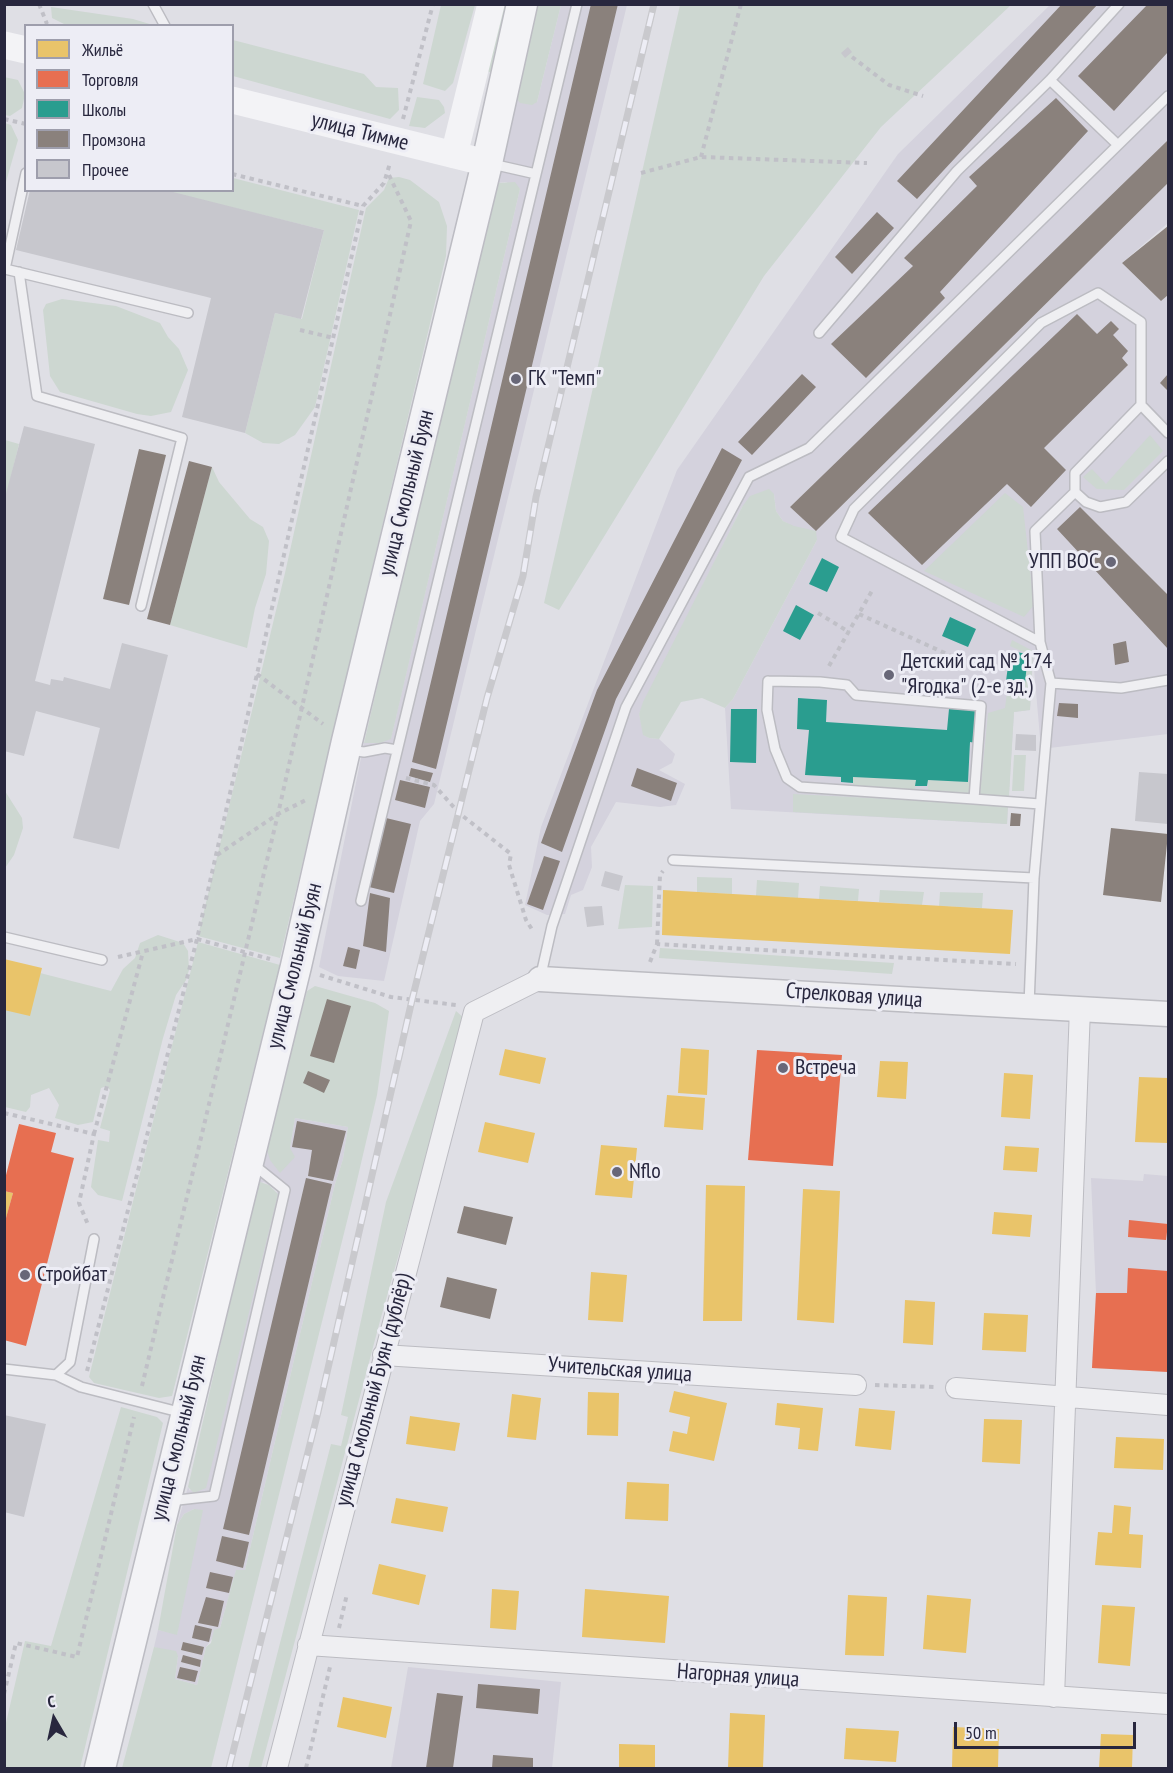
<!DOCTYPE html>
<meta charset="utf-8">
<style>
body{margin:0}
#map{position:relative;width:1173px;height:1773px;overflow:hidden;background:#dfdfe5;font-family:"PT Sans Narrow",sans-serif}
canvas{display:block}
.frame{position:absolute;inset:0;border:6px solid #28273e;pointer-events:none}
.legend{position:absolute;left:24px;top:24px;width:210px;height:168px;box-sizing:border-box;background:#ededf5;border:2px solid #9e9eac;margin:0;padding:8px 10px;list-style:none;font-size:18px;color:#28273e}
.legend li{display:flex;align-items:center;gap:12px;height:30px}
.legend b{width:30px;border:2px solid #9e9eac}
.north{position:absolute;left:24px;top:1689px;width:60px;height:60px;-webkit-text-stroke:4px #ededf5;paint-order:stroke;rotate:351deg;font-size:16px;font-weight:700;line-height:24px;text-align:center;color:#28273e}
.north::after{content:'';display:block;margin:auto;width:21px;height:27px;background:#28273e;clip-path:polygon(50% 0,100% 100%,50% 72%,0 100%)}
.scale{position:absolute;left:954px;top:1722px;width:182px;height:27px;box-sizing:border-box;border:3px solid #28273e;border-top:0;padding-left:8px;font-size:18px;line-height:21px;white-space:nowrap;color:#28273e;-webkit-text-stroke:4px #ededf5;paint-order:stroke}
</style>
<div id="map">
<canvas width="1173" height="1773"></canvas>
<div class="frame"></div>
<ul class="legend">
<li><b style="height:16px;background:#e9c46a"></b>Жильё</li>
<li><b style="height:16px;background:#e76f51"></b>Торговля</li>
<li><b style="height:16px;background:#2a9d8f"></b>Школы</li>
<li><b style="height:16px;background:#8a817c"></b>Промзона</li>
<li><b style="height:16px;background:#c7c7cd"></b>Прочее</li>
</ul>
<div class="north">С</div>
<div class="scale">50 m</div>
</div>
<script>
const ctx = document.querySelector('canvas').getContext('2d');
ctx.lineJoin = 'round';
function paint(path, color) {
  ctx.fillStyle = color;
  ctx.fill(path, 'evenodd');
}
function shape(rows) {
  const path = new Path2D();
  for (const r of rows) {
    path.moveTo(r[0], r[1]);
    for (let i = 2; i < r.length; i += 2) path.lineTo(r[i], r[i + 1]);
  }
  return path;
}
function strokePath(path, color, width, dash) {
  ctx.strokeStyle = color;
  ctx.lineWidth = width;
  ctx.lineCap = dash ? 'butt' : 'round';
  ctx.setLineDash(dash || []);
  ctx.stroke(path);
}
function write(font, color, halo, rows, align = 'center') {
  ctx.font = font + ' "PT Sans Narrow",sans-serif';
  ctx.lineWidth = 6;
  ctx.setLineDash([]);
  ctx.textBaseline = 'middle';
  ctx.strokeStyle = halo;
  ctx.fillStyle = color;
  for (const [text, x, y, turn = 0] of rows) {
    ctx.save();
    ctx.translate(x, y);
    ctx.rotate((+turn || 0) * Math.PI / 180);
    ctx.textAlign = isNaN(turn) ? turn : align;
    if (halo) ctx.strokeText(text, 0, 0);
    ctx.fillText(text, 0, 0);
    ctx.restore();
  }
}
paint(shape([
 [561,5,627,5,434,804,420,821,384,981,338,976,319,967,364,743,380,743,391,738,520,189,506,182,498,183,516,98,537,102],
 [1050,5,1168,5,1168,140,790,507,816,531,1168,183,1168,223,1122,263,1161,301,1168,295,1168,734,1041,749,1033,657,1030,710,1014,712,1007,824,731,809,725,708,733,699,817,540,783,521,776,511,774,494,742,507,639,714,644,735,649,738,659,739,675,754,672,763,659,770,685,784,676,805,660,807,616,802,591,847,592,867,583,890,571,895,565,914,547,915,525,905,541,827,677,470,898,154],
 [295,1118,348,1127,343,1159,335,1184,245,1570,236,1571,220,1628,206,1647,197,1685,175,1679,178,1656,154,1647,158,1630,177,1634,194,1509,184,1514,177,1525,188,1487,190,1491,277,1191,264,1182,257,1184,266,1147,290,1148],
 [1144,1174,1168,1176,1168,1372,1092,1368,1096,1293,1091,1178,1143,1181],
 [408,1667,561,1682,552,1768,391,1768]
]), '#d4d2dd');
paint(shape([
 [441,5,475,5,453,83,445,91,423,84],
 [502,5,510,5,494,75,486,70],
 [537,5,561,5,537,102,532,105,520,103,516,98],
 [680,5,1011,5,881,127,764,276,559,610,544,603],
 [51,7,133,19,153,25,66,25,52,18],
 [233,40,364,74,376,87,398,88,399,110,390,119,233,76],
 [4,77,18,80,25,94,22,108,10,116,5,115],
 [417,97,439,100,444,107,445,113,425,128,409,126],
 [5,123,11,125,18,140,6,182],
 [399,177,410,180,439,202,447,226,446,256,280,958,198,936,285,573,366,208,384,190,389,178],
 [233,178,359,210,315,407,295,435,279,444,263,443,245,433,275,313,302,319,324,230,165,191,232,190],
 [515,182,520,189,391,739,380,743,364,743,452,366,498,183],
 [62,299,116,306,160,323,168,337,179,349,188,370,171,412,151,416,137,414,60,392,50,376,43,310,46,304],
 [1150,435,1163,451,1124,490,1097,489,1083,477,1092,469,1106,484],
 [5,440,19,444,5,501],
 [212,467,219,482,250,519,263,527,269,541,266,574,255,608,247,648,170,625],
 [769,489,774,494,776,511,783,521,794,526,816,531,817,540,733,699,725,708,702,698,681,702,659,739,649,738,643,735,639,714,643,702,742,507,750,496],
 [1005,493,1023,507,1034,605,1024,617,924,571],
 [1012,640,1033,651,1030,710,1014,712,1009,796,980,795,988,713,1005,708,1008,686,1025,683,1028,654,1010,646],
 [1014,755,1026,755,1024,791,1012,791],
 [853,777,916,780,915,790,853,786],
 [928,780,973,782,968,795,928,791],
 [5,791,22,818,23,828,14,855,5,868],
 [793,794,1008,805,1007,824,793,812],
 [697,877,732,878,732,894,697,892],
 [757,880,799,883,798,898,756,896],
 [625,885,653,886,652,927,618,929],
 [820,886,859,889,858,901,819,899],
 [880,890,924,892,922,905,879,902],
 [940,892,983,893,982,908,939,906],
 [158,935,183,943,188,951,189,970,186,980,176,995,163,1038,122,1201,98,1195,91,1187,98,1140,109,1142,110,1131,100,1128,110,1090,107,1086,101,1088,93,1122,78,1125,55,1118,59,1105,49,1088,31,1095,30,1107,26,1112,5,1107,4,1010,40,973,111,991,123,969,135,958,140,943],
 [198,942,280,965,172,1396,159,1398,94,1383,89,1377],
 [660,948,894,963,892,974,659,958],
 [315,986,375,1003,389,1011,377,1095,355,1189,211,1768,122,1768,154,1647,176,1651,178,1656,175,1679,197,1685,206,1647,211,1643,214,1630,220,1628,236,1570,245,1570,335,1184,343,1159,348,1127,295,1118,290,1148,295,1157,280,1173,270,1160,266,1147,307,991],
 [456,1011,465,1019,380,1321,261,1768,248,1768,331,1444,341,1446,348,1417,341,1415,386,1202],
 [260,1182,269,1185,278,1194,206,1488,194,1493,188,1487,257,1184],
 [121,1407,157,1417,163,1423,80,1768,5,1768,5,1727,25,1641,51,1646],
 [194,1509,203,1510,177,1635,158,1630,177,1525,184,1514]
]), '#cdd7d1');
paint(shape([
 [663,890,1013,910,1010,954,662,935],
 [4,959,42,968,30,1016,4,1010],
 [681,1048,709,1050,707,1095,678,1093],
 [505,1049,546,1058,540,1084,499,1075],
 [880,1061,908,1062,906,1099,877,1097],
 [1004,1073,1033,1075,1030,1119,1001,1117],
 [1139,1077,1168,1078,1168,1143,1135,1142],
 [667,1095,705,1098,703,1130,664,1127],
 [485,1122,535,1133,528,1163,478,1152],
 [601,1145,637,1148,632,1198,595,1195],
 [1005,1146,1039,1148,1037,1172,1003,1170],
 [706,1185,745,1186,742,1321,703,1321],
 [803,1189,840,1191,834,1323,797,1320],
 [4,1191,13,1193,5,1222,4,1222],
 [994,1212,1032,1215,1030,1237,992,1234],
 [591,1272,627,1275,623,1322,588,1320],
 [905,1300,935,1302,933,1345,903,1343],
 [984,1313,1028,1315,1026,1352,982,1350],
 [674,1391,727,1403,714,1461,669,1451,673,1431,687,1434,690,1417,669,1412],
 [588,1392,619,1393,618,1436,587,1435],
 [512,1394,541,1398,536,1440,507,1437],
 [777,1403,823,1408,818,1451,798,1449,800,1428,775,1425],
 [859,1408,895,1411,891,1450,855,1446],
 [410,1416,460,1423,455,1451,406,1444],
 [984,1419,1022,1420,1020,1464,982,1462],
 [1116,1437,1164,1439,1163,1470,1114,1468],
 [627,1482,669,1484,668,1521,625,1519],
 [396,1498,448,1507,443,1532,391,1523],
 [1114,1505,1131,1507,1129,1534,1143,1535,1141,1568,1095,1565,1098,1532,1112,1533],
 [379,1564,426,1575,419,1605,372,1594],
 [492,1589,519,1591,516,1630,490,1628],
 [585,1589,669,1596,665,1643,582,1637],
 [848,1595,887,1597,884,1656,845,1655],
 [927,1595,971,1599,966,1653,923,1649],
 [1102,1605,1135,1607,1130,1666,1098,1663],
 [343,1697,392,1707,386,1738,337,1727],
 [730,1713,765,1715,763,1768,728,1768],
 [953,1727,999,1729,998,1768,952,1768],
 [846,1728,899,1731,896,1762,844,1759],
 [1101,1734,1133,1735,1132,1768,1099,1768],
 [619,1744,655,1745,655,1768,619,1768]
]), '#e9c46a');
paint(shape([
 [757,1050,842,1055,833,1166,748,1160],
 [19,1124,56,1133,51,1152,74,1158,26,1346,4,1340,4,1225,13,1193,4,1191,4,1183],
 [1129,1220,1168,1224,1166,1240,1128,1237],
 [1128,1268,1168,1271,1168,1372,1092,1368,1096,1293,1127,1293]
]), '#e76f51');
paint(shape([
 [822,558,839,567,827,592,809,584],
 [796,605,814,615,800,640,783,631],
 [950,617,976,629,968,647,942,636],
 [1010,651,1028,654,1025,683,1006,681],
 [798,698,827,700,826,722,947,730,949,709,977,710,976,743,970,742,968,782,928,780,927,786,915,786,916,780,853,777,853,783,841,782,841,777,805,775,809,730,797,729],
 [731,709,757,709,756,763,730,762]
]), '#2a9d8f');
paint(shape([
 [591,4,618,4,436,769,412,762],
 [1062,4,1098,4,917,199,897,181],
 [1148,4,1168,4,1168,52,1114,111,1078,76],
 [1056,98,1088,131,940,292,945,298,866,378,831,344,913,266,904,258,977,186,969,177],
 [1168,140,1168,183,816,531,790,507],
 [877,212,894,228,852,274,835,257],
 [1168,226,1168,295,1161,301,1122,263],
 [1077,314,1097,334,1111,321,1119,329,1113,335,1128,351,1122,358,1128,365,1044,448,1066,470,1031,507,1007,484,922,565,868,513],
 [802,374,816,387,752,455,738,442],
 [1168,374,1168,391,1160,383],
 [722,448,742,460,616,699,562,852,541,843,597,690],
 [139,449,166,455,129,605,103,599],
 [189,461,212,467,170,625,147,619],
 [1080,507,1168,595,1168,649,1057,529],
 [1126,641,1129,662,1115,665,1113,644],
 [1059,703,1078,704,1078,718,1057,716],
 [411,768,433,773,430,782,409,776],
 [637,768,677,783,671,801,631,786],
 [400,780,430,787,425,808,395,800],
 [1011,813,1021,814,1020,826,1010,826],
 [386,818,411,824,394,893,369,887],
 [1111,828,1168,834,1161,902,1103,895],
 [544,856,560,861,543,910,527,904],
 [370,893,390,898,386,952,363,946],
 [348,947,360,950,356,969,343,966],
 [327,999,351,1006,334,1063,310,1056],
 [308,1071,330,1080,324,1093,303,1083],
 [297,1121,346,1131,333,1181,308,1176,312,1150,292,1147],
 [306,1178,332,1184,249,1535,223,1529],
 [464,1206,513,1217,506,1245,457,1233],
 [447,1277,497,1289,490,1319,440,1307],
 [222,1536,249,1542,243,1568,216,1561],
 [210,1572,233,1577,229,1593,206,1588],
 [206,1597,224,1601,218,1627,198,1623],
 [195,1625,212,1629,209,1642,192,1638],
 [183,1642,204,1647,202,1655,181,1650],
 [183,1655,201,1660,200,1667,181,1662],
 [180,1667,198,1671,195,1682,177,1678],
 [478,1684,540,1689,538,1714,476,1708],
 [437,1693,463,1696,453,1768,426,1768],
 [493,1755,533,1758,533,1768,492,1768]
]), '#8a817c');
paint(shape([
 [848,47,852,52,845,58,841,53],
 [30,190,165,190,324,230,301,319,275,313,245,433,182,417,211,298,16,250],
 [24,426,95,444,35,681,50,685,51,679,63,681,64,677,110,689,122,643,168,655,119,849,73,838,100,728,36,711,24,756,4,751,4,501],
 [1016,734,1036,735,1036,751,1015,750],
 [1139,772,1168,774,1168,824,1135,821],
 [605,871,623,876,619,891,601,886],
 [602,906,604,925,587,927,584,907],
 [4,1415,46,1424,24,1517,4,1512]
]), '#c7c7cd');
const service = shape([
 [153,4,165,26],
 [1050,80,1118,145],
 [492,164,536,174],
 [26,173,5,269,188,313],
 [19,272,37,396,182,438,141,606],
 [819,333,957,171,1050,80,1119,4],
 [1141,405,1168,433],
 [1040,642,841,537,854,509,1041,323,1098,293,1141,322,1141,405,1075,473,1075,492],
 [768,681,820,682,847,685,856,695,981,706,974,799,800,787,787,778,775,749,767,710,768,681],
 [1051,683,1121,688,1168,680],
 [349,750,364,752,385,748,397,750],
 [974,799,1040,804],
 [673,860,1034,878],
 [361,901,577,4],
 [4,937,102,960],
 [540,979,552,926,626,707,749,477,809,448,1168,96],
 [1029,1005,1034,878,1051,683,1040,642,1035,531,1075,492,1086,502,1100,507,1126,502,1168,461],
 [4,1369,56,1375,70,1362,94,1239],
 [56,1375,81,1387,183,1413],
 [169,1501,214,1496,285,1190,254,1165]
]);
const minor = shape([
 [383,1355,856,1385],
 [956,1388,1168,1405],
 [308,1645,1168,1704],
 [1054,1697,1080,1008],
 [277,1768,474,1012,540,979]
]);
const tertiary = shape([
 [540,979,1168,1014]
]);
const primary = shape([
 [100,1768,296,966,347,741,487,163,522,4]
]);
strokePath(service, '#bcbcc2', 12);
strokePath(minor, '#bcbcc2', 22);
strokePath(tertiary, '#bcbcc2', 27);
strokePath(primary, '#bcbcc3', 33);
strokePath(shape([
 [39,4,47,24,53,26],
 [852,57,889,85,923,96],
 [4,119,26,124],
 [403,119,433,4],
 [701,157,741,4],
 [641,173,701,157,867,163],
 [232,174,363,206],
 [300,330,334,338],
 [818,613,849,632],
 [859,614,960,660],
 [829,666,873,589],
 [257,674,323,724],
 [406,778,434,785,459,813,511,854,509,865,526,920,533,931],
 [217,855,278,814,308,799],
 [657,944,660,875,663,871],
 [118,957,197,939,270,959],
 [650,962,657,944,1016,964],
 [320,975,391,997,456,1005],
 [4,1113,94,1134,79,1203,89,1227],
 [94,1134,143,952],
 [87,1371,197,939,363,206,384,183,390,163],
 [875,1385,936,1387],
 [142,1386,278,814,411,221,388,173],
 [339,1628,347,1594],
 [4,1694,16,1643,77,1657,134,1417],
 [306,1768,330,1667]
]), '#c0c0c7', 4, [4.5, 4.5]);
strokePath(service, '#efeff2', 9);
strokePath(minor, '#efeff2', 20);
strokePath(tertiary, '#efeff2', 24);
strokePath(shape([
 [4,45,26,50],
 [232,100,487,163],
 [454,155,491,4]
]), '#f3f3f6', 27);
strokePath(primary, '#f3f3f6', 30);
const rail = shape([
 [229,1768,318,1412,412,1000,487,698,523,576,536,497,654,4]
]);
strokePath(rail, '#c9c9cd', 7);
strokePath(rail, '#ededf5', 4.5, [14]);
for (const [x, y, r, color] of [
 [516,379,6,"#686778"],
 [1111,562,6,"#686778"],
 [889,675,6,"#686778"],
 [783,1068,6,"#686778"],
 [617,1172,6,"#686778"],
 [25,1275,6,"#686778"]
]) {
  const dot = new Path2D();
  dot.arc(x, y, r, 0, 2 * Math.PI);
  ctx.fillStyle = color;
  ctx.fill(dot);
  strokePath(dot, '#ededf5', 2);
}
write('22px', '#28273e', '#ededf5', [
 ["улица Тимме",360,132,14],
 ["улица Смольный Буян",407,493,-76],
 ["улица Смольный Буян",295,966,-76],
 ["Стрелковая улица",854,996,4],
 ["Учительская улица",620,1370,4],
 ["улица Смольный Буян (дублёр)",374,1390,-75],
 ["улица Смольный Буян",179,1438,-76],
 ["Нагорная улица",738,1676,4]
]);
write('22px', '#28273e', '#ededf5', [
 ["ГК \"Темп\"",528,379],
 ["УПП ВОС",1099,562,"right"],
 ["Детский сад № 174",901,662],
 ["\"Ягодка\" (2-е зд.)",901,687],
 ["Встреча",795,1068],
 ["Nflo",629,1172],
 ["Стройбат",37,1275]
], 'left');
</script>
